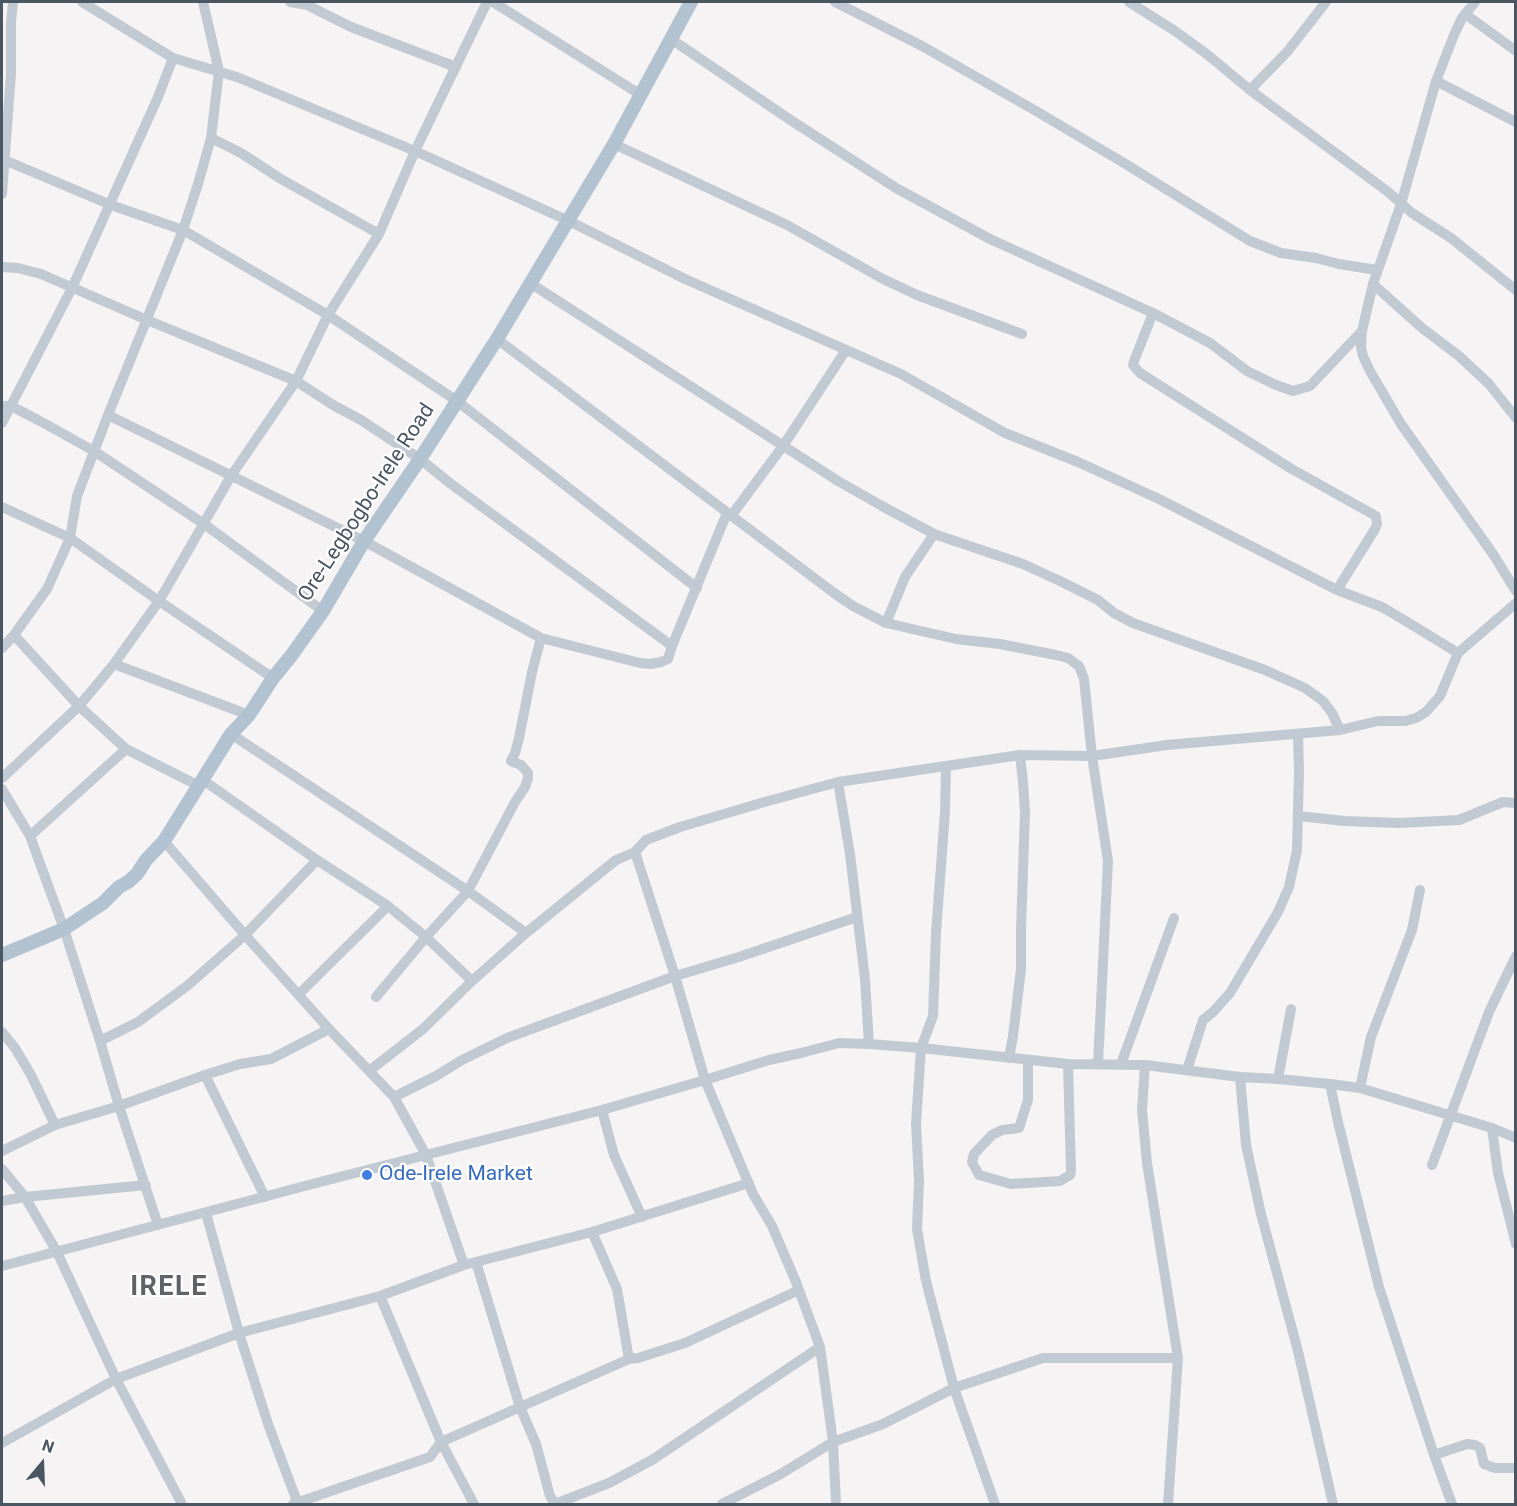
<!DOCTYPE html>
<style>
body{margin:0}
#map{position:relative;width:1517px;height:1506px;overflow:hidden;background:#f5f3f3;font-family:Roboto,sans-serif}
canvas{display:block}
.frame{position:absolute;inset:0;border:3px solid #4a5661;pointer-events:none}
.north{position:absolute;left:12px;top:1434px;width:60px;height:60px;-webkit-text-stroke:4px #fff;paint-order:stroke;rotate:19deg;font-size:16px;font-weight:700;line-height:24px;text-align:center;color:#4a5661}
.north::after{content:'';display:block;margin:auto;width:21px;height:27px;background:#4a5661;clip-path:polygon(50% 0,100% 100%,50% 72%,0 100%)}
</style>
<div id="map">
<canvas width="1517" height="1506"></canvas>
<div class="frame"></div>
<div class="north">N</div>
</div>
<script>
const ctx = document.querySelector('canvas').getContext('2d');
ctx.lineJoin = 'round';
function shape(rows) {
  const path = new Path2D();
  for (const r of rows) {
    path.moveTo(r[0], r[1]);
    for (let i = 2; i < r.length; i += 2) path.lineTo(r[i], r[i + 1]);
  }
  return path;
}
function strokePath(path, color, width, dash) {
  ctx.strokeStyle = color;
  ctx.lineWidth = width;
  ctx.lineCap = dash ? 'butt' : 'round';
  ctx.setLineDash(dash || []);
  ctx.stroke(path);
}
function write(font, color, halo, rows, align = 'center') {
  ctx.font = font + ' Roboto,sans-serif';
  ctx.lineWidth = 4.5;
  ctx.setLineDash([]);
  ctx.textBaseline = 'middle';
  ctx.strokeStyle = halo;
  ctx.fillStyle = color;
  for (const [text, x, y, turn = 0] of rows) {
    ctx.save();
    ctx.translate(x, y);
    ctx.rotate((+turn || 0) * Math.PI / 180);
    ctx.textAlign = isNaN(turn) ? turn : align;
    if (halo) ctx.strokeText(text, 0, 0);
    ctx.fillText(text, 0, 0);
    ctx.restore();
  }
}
strokePath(shape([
 [82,2,173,58,237,77,415,151,569,221,685,279,901,374,1005,433,1078,462,1159,499,1337,590,1382,607,1409,623,1458,653],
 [290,2,307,5,351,27,456,67],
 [493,2,641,95],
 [835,2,922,46,1036,111,1124,163,1250,241,1281,253,1316,258,1339,264,1377,270],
 [1129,2,1175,31,1208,55,1250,90,1387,191,1412,213,1451,238,1516,290],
 [1475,2,1462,18,1454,35,1436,81,1401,204,1373,284,1362,331,1361,347,1363,356,1370,371,1401,424,1493,554,1516,591],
 [1465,14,1516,51],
 [671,39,792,121,896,188,990,239,1153,313,1210,343,1247,371,1276,385,1293,391,1310,386,1362,331],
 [1436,81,1516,122],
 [1250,90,1287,52,1326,2],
 [211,138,241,153,281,179,379,234],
 [614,144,787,225,883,279,917,295,1022,334],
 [2,159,111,205,183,230,328,315,457,401,697,588],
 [2,194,11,74,11,22,13,2],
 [2,267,18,268,41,274,147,320,296,381,333,405,361,420,420,459,451,484,672,646],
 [530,283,838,481,882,506,934,534,1023,564,1062,582,1098,600,1114,613,1133,623,1265,670,1305,688,1323,701,1332,713,1340,730],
 [1373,284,1422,328,1459,356,1489,384,1516,418],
 [1153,313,1134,361,1133,365,1140,373,1290,468,1376,516,1377,524,1375,529,1337,590],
 [497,339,834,593,853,606,886,623,956,639,1000,644,1056,655,1068,658,1079,666,1084,679,1092,756,1108,861,1098,1064],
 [2,406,11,406,40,421,94,451,204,524,323,611],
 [108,415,364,541,541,638,640,663,650,664,661,662,668,659,672,646,727,513],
 [2,423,72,288,158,97,173,58],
 [2,507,70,538,159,601,273,678],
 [731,516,783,446,846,350],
 [886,623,905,577,934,534],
 [14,635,79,706,126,749,199,786],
 [2,648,14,635,47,589,70,538,77,496,108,415,183,230,198,184,211,138,219,71,203,2],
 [114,664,249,715],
 [231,734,468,891,526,933],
 [946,767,945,812,936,933,933,1016,921,1048,916,1124,919,1181,917,1229,926,1281,954,1388,995,1504],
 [2,778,79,706,114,664,159,601,231,476,296,381,328,315,379,234,415,151,487,2],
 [203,780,317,860,388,906,426,937,472,981],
 [838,782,850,854,865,979,869,1044],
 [2,789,30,836,64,929,100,1041,119,1106,158,1225],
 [1299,816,1344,821,1399,823,1459,820,1503,802,1516,803],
 [30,836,126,749],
 [164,841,245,935,329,1029,394,1097,426,1155,464,1265],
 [635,852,675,976,705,1080,753,1194,772,1226,796,1282,820,1347,833,1442,836,1504],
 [299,994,388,906],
 [376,997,426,937,468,891,515,802,525,787,528,778,528,773,521,765,511,761,515,753,519,738,532,672,541,638],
 [2,1032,15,1048,31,1075,55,1125],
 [100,1041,138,1022,187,986,245,935,317,860],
 [1009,1058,1013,1036,1021,969,1021,928,1025,812,1023,782,1020,755],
 [1028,1060,1028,1100,1019,1128,1002,1130,992,1135,974,1154,972,1162,979,1175,1011,1184,1060,1181,1070,1175,1071,1172,1068,1064],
 [1121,1064,1174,918],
 [1145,1065,1142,1110,1147,1163,1178,1358,1168,1504],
 [1187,1070,1203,1020,1213,1012,1230,993,1278,912,1289,887,1297,850,1299,772,1298,734],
 [369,1071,423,1029,472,981,526,933,616,860,635,852,646,840,680,827,768,801,838,782,1020,755,1092,756,1167,745,1340,730,1378,721,1405,721,1416,718,1426,712,1440,696,1458,653,1516,603],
 [205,1075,265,1197],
 [1240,1077,1246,1145,1261,1214,1298,1351,1333,1504],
 [1278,1079,1291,1009],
 [1330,1084,1338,1122,1379,1287,1434,1455,1452,1504],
 [1360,1088,1371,1037,1412,930,1420,890],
 [394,1097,436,1076,462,1060,507,1038,675,976,739,957,857,917],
 [602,1110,614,1155,642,1217],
 [1492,1128,1498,1173,1516,1244],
 [2,1151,55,1125,119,1106,205,1075,240,1064,271,1059,329,1029],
 [1432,1165,1489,1012,1516,956],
 [2,1169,25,1197,57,1252,116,1379,182,1504],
 [2,1201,25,1197,146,1185],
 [206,1213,239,1333,268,1424,298,1504],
 [476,1262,520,1407,536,1444,550,1496,555,1504],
 [2,1266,320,1182,602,1110,705,1080,769,1060,801,1053,839,1043,869,1044,921,1048,1068,1064,1145,1065,1240,1077,1278,1079,1330,1084,1360,1088,1492,1128,1516,1138],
 [380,1296,441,1442,474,1504],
 [629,1359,638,1358,685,1343,799,1290],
 [2,1443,116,1379,239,1333,380,1296,464,1265,592,1232,749,1183],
 [1434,1455,1467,1444,1475,1445,1480,1448,1484,1464,1495,1468,1516,1468],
 [293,1504,430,1457,441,1442,629,1359,617,1289,592,1232],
 [555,1504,609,1483,652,1460,820,1347],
 [722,1504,779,1475,833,1442,883,1424,954,1388,1043,1358,1178,1358]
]), '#c1cad2', 10);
strokePath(shape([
 [2,955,64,929,103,903,119,887,128,882,137,874,146,860,164,841,231,734,249,715,273,678,291,656,323,611,364,541,420,459,497,339,614,144,691,2]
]), '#b3c2d1', 14);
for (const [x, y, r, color] of [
 [367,1175,6,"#3f7fe0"]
]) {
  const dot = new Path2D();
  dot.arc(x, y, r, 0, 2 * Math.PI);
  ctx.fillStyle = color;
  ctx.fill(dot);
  strokePath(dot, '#fff', 2);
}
write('21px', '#4a5661', '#fff', [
 ["Ore-Legbogbo-Irele Road",367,503,-57]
]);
write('21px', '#366cbe', '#fff', [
 ["Ode-Irele Market",379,1175]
], 'left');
ctx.letterSpacing = '1.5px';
write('bold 27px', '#5f6368', '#fff', [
 ["IRELE",169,1288]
]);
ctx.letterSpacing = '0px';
</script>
